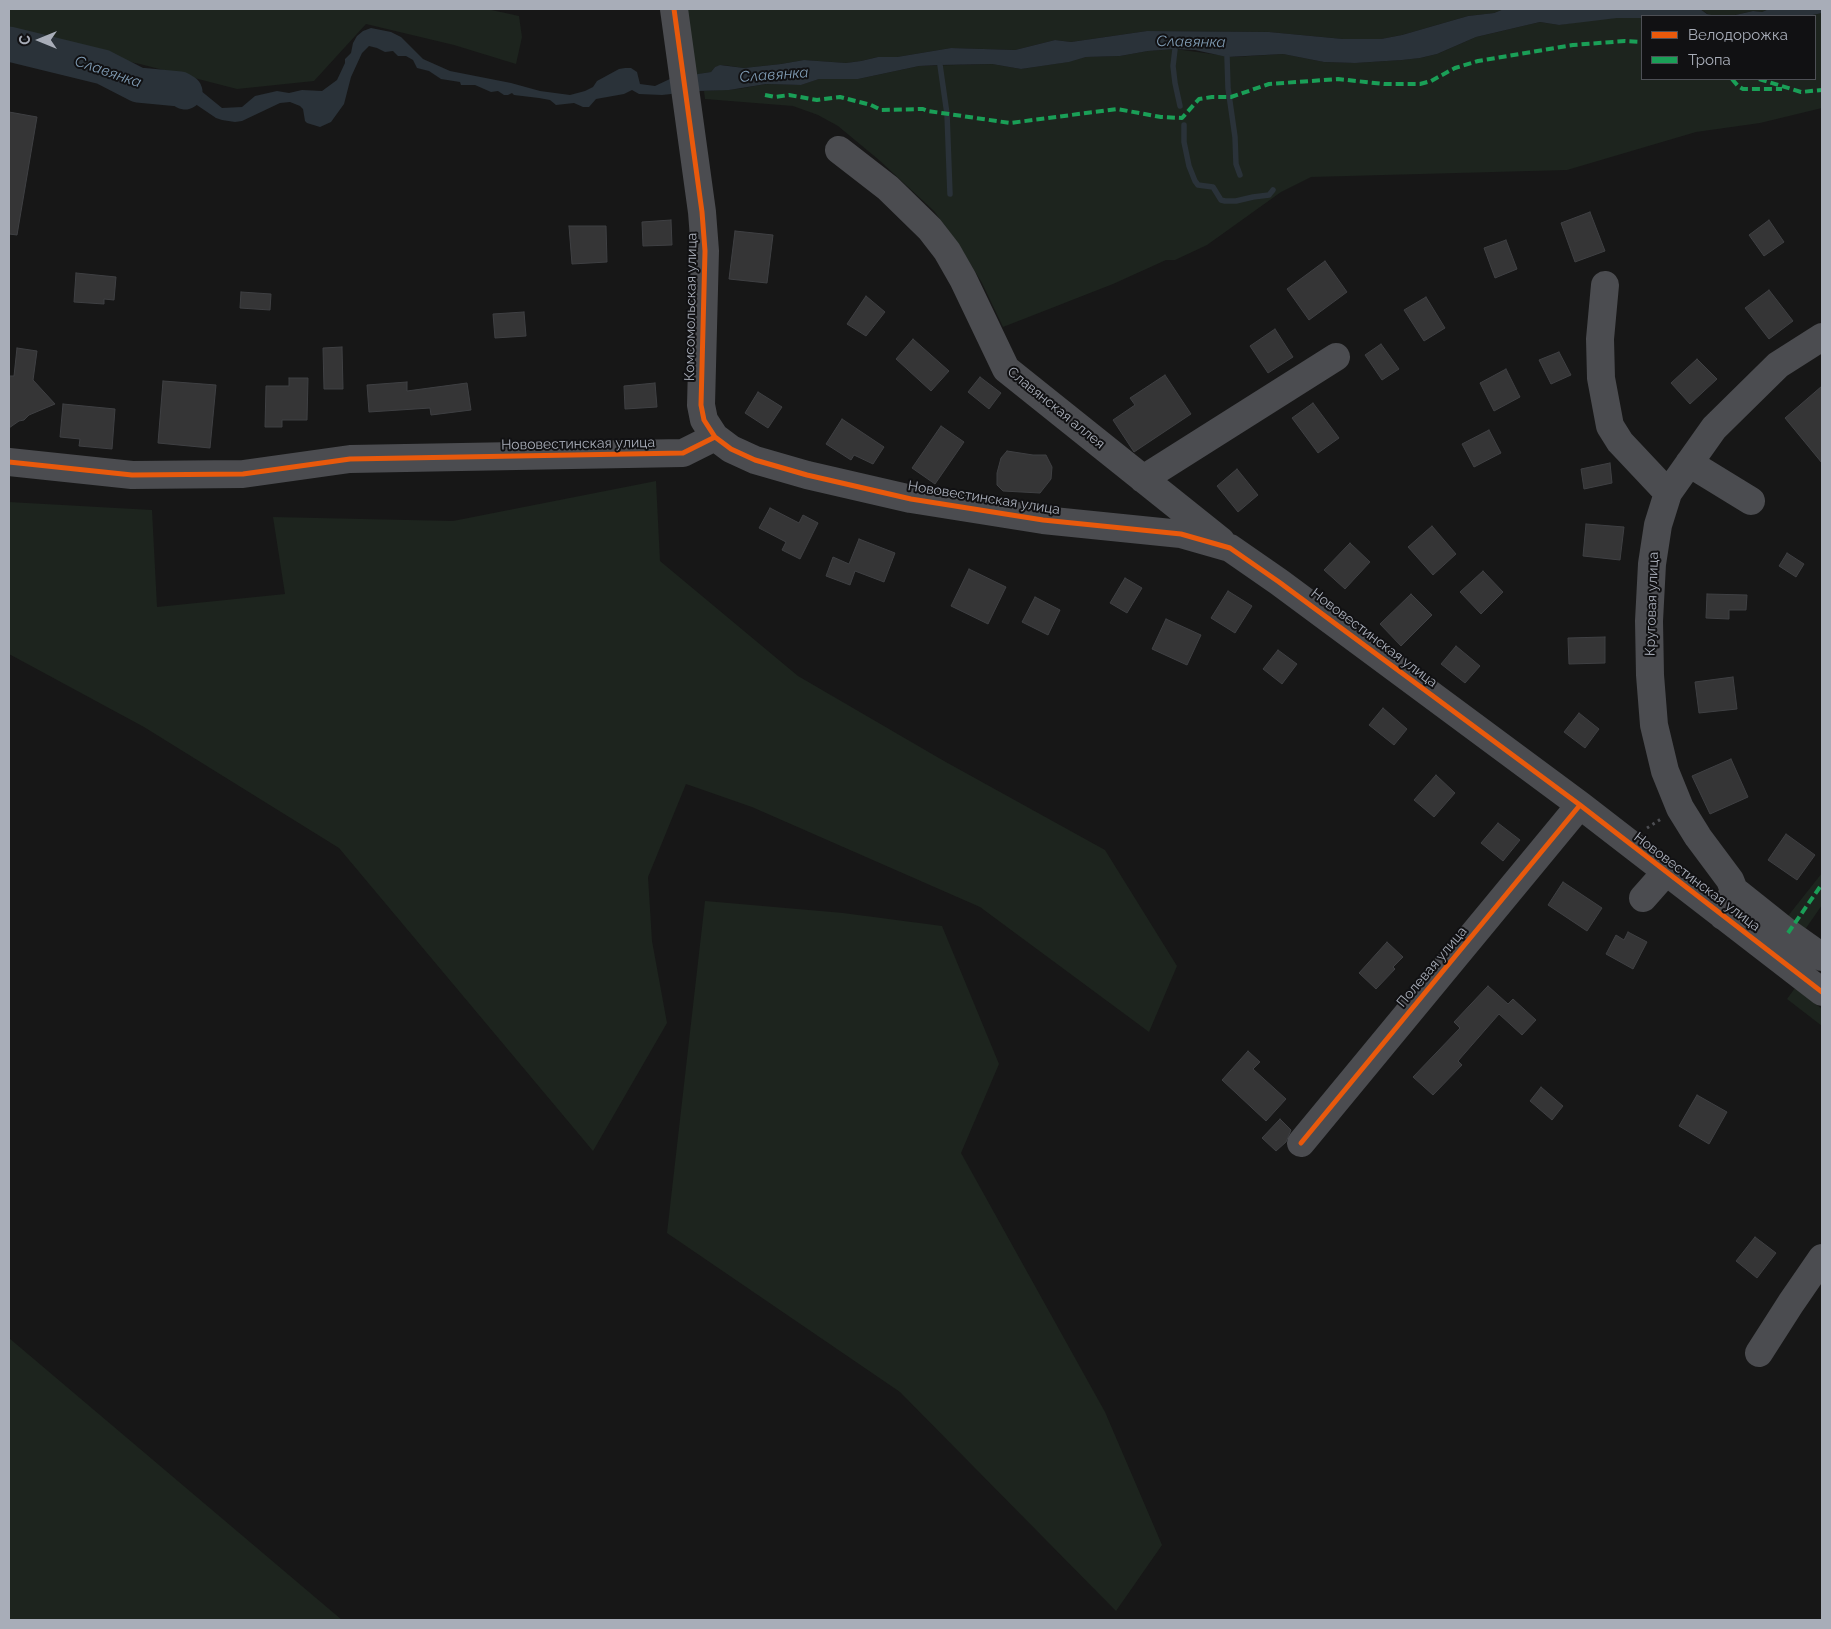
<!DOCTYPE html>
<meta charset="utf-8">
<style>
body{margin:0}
#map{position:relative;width:1831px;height:1629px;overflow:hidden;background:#171717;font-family:Raleway,sans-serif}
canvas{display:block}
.frame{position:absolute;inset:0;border:10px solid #a8adb8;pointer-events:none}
.legend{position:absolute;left:1641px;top:15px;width:175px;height:65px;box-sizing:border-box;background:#111113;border:1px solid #4d4f55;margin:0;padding:6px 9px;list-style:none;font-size:15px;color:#a8adb8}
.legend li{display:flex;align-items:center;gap:10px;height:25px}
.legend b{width:25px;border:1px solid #4d4f55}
.north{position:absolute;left:15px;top:15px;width:50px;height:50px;-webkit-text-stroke:4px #111113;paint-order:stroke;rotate:270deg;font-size:14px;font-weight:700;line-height:20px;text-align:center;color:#a8adb8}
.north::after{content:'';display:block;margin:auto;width:18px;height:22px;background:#a8adb8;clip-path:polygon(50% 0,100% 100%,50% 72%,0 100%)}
</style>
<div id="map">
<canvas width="1831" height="1629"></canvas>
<div class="frame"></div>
<ul class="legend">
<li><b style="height:6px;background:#e8590c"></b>Велодорожка</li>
<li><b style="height:6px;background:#1a9f57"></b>Тропа</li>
</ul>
<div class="north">С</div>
</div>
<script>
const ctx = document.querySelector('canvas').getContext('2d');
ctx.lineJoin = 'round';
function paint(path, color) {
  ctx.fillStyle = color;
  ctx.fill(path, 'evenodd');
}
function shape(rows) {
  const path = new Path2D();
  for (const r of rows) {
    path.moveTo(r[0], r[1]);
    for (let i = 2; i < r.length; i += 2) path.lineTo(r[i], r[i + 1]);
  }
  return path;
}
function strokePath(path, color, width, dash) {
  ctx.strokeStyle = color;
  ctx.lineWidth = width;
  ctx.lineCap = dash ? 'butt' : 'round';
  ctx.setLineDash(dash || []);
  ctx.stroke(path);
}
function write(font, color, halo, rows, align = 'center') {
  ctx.font = font + ' Raleway,sans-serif';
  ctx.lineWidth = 4;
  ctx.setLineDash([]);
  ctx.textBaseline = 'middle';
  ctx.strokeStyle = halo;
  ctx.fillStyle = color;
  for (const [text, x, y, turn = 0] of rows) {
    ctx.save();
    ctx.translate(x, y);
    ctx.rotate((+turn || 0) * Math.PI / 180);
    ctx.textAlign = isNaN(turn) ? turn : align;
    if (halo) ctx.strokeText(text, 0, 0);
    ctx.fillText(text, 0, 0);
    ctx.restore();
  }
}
paint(shape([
 [9,9,487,9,519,16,522,37,516,64,454,45,366,24,314,81,237,89,140,64,9,37],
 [685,9,1504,9,1494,13,1468,16,1402,35,1381,39,1343,39,1269,32,1147,31,1071,42,1055,40,1015,50,951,48,897,57,878,57,861,61,846,63,804,60,781,64,744,68,723,65,715,67,711,72,694,75],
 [1700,9,1769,9,1762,12,1753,11,1731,16,1711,16],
 [1822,13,1822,108,1760,123,1696,132,1567,170,1311,177,1281,192,1207,245,1175,260,1166,260,1113,284,1003,327,982,283,957,242,934,211,879,160,838,126,818,115,793,106,705,99,704,91,738,89,766,84,801,85,819,79,828,78,858,79,919,66,992,64,1021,69,1068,62,1086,57,1120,56,1148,51,1175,49,1234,57,1283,54,1324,62,1355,63,1402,60,1420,58,1437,54,1476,37,1540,22,1559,25,1596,19,1630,17,1642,18,1642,79,1815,79,1815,16,1808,16],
 [656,481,660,561,798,676,944,761,1105,850,1177,966,1149,1032,980,907,752,807,686,784,648,877,652,941,667,1023,593,1151,339,848,144,727,9,654,9,502,152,510,157,607,285,594,273,517,453,521],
 [1822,873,1822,905,1802,934,1784,921],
 [705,901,843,913,942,926,999,1064,961,1153,1105,1412,1162,1545,1116,1611,900,1392,667,1233],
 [1795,988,1822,1009,1822,1026,1787,999],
 [9,1338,342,1620,9,1620]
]), '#1d241e');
paint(shape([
 [1504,9,1700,9,1707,14,1716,16,1642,16,1642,18,1617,18,1559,25,1540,22,1476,37,1437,54,1420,58,1402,60,1355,63,1324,62,1283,54,1227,57,1195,50,1175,49,1148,51,1120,56,1086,57,1069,62,1021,69,992,64,940,65,919,66,858,79,819,79,801,85,766,84,729,90,698,91,662,95,639,94,632,90,624,94,596,99,589,107,583,107,574,103,556,105,550,100,539,98,514,95,512,93,508,95,504,95,498,91,491,92,475,85,461,85,460,82,441,79,429,71,417,68,413,60,406,56,398,56,393,51,385,52,377,48,369,46,362,53,351,77,344,104,331,122,320,127,307,123,305,121,303,109,300,106,290,102,280,103,242,121,235,122,222,120,216,118,182,95,162,94,139,89,136,73,153,73,195,86,222,108,242,107,255,96,277,91,289,93,302,90,322,91,337,80,345,63,345,59,351,53,353,43,357,36,363,31,371,28,391,32,401,37,423,59,450,71,511,83,540,91,570,95,585,91,593,87,597,81,619,69,625,68,631,68,637,72,640,84,655,86,672,78,711,72,715,67,720,65,744,68,781,64,804,60,846,63,861,61,878,57,897,57,951,48,1015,50,1055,40,1071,42,1147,31,1269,32,1343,39,1381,39,1402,35,1468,16,1494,13],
 [1769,9,1822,9,1822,13,1808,16,1731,16,1753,11,1762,12]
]), '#2a3239');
strokePath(shape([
 [1175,49,1173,66,1175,83,1180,106],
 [1227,57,1228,88,1235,137,1236,164,1240,175],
 [940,65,947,114,950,194],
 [1184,125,1184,142,1189,166,1195,181,1198,185,1213,187,1221,200,1225,201,1236,201,1253,197,1269,195,1273,190]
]), '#2a3239', 5.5);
strokePath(shape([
 [9,44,103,67,138,85,180,89,185,92]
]), '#2a3239', 35);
const building = shape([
 [9,112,37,117,17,235,9,234,9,112],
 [1590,212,1605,251,1575,262,1561,223,1590,212],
 [671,220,672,245,643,246,642,222,671,220],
 [1769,220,1784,242,1764,256,1749,235,1769,220],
 [569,226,606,226,607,262,572,264,569,226],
 [735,231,773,235,767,283,729,279,735,231],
 [1506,240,1517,269,1495,278,1484,248,1506,240],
 [1325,261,1347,292,1309,320,1287,289,1325,261],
 [76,273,116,277,114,300,104,299,104,304,74,302,76,273],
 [1769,290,1793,321,1769,339,1745,308,1769,290],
 [241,292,271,294,270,310,240,308,241,292],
 [866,296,885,312,866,336,847,324,866,296],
 [1426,297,1445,328,1424,341,1404,310,1426,297],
 [524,312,526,336,495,338,493,314,524,312],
 [1275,329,1293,357,1268,373,1250,346,1275,329],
 [913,339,949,371,931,391,896,359,913,339],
 [1381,344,1399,369,1382,380,1365,355,1381,344],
 [342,347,343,389,324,389,323,348,342,347],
 [17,348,37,351,33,380,55,404,29,415,24,420,19,421,9,428,9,376,14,376,17,348],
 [1559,352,1571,375,1551,384,1539,360,1559,352],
 [1697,359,1717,379,1690,404,1671,383,1697,359],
 [1506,369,1520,397,1494,411,1480,383,1506,369],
 [1165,375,1191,414,1134,452,1113,420,1135,405,1130,398,1165,375],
 [980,377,1001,393,989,409,968,392,980,377],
 [289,378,308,378,307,420,282,420,282,427,265,427,266,386,289,386,289,378],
 [163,381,216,385,210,448,158,443,163,381],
 [407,382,407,391,467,383,471,410,431,415,430,408,369,412,367,385,407,382],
 [655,383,657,407,625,409,624,386,655,383],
 [1822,386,1822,463,1785,418,1822,386],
 [758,392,782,407,768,428,745,413,758,392],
 [1313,403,1339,438,1318,453,1292,418,1313,403],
 [63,404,115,409,112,449,79,446,80,439,60,437,63,404],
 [842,419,884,447,873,464,854,455,851,460,826,444,842,419],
 [941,426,964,442,935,484,912,468,941,426],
 [1489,430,1501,453,1474,467,1462,444,1489,430],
 [1007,451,1033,455,1046,455,1052,467,1051,479,1040,493,1003,491,997,485,997,473,1001,458,1007,451],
 [1610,463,1612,483,1584,489,1581,469,1610,463],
 [1237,469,1258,495,1238,512,1217,486,1237,469],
 [770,508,799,523,803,515,818,523,800,559,782,550,786,542,759,528,770,508],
 [1586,524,1624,527,1620,560,1583,556,1586,524],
 [1432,526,1456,554,1433,575,1408,547,1432,526],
 [859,539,895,553,884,582,855,571,850,585,826,576,833,557,849,564,859,539],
 [1350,543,1370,562,1345,589,1324,570,1350,543],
 [1787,553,1804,564,1796,577,1779,566,1787,553],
 [969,569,1006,587,988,624,951,606,969,569],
 [1483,571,1503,592,1481,614,1460,592,1483,571],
 [1125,578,1142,588,1127,613,1110,603,1125,578],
 [1228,591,1252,606,1235,633,1211,618,1228,591],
 [1411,594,1432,615,1401,646,1380,624,1411,594],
 [1707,594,1747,595,1746,610,1729,610,1729,619,1706,618,1707,594],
 [1035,597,1060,610,1048,635,1022,622,1035,597],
 [1166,619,1201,635,1187,665,1152,649,1166,619],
 [1605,637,1605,663,1569,664,1568,638,1605,637],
 [1456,646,1480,666,1465,683,1441,664,1456,646],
 [1278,650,1297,664,1282,684,1263,669,1278,650],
 [1733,677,1737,709,1699,713,1695,682,1733,677],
 [1383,708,1407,729,1394,745,1369,725,1383,708],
 [1579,713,1599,729,1585,748,1564,732,1579,713],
 [1731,759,1748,797,1710,814,1692,776,1731,759],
 [1436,775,1455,793,1434,817,1414,800,1436,775],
 [1498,823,1520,840,1503,861,1481,843,1498,823],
 [1786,834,1815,855,1797,880,1768,860,1786,834],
 [1563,882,1602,908,1587,931,1548,905,1563,882],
 [1628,932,1647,942,1633,969,1606,954,1616,935,1624,940,1628,932],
 [1387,942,1403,957,1393,967,1395,969,1376,989,1359,973,1387,942],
 [1488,986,1508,1004,1513,999,1536,1020,1522,1035,1499,1014,1458,1061,1462,1065,1433,1095,1413,1077,1460,1028,1454,1022,1488,986],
 [1248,1051,1260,1062,1253,1069,1286,1099,1266,1121,1222,1080,1248,1051],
 [1541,1087,1563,1106,1552,1120,1530,1101,1541,1087],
 [1697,1095,1727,1112,1709,1144,1679,1126,1697,1095],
 [1280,1119,1291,1130,1286,1142,1276,1151,1262,1138,1280,1119],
 [1755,1237,1776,1253,1757,1278,1736,1261,1755,1237]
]);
paint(building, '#353536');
strokePath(building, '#3f4043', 1);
strokePath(shape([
 [1647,828,1661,819]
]), '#4d4e52', 3, [2.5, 4]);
strokePath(shape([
 [674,9,702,212,705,251,701,405,704,420,715,437,731,449,755,460,807,475,911,499,1043,520,1181,534,1230,548,1279,582,1580,805,1822,992],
 [839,150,888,188,930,229,947,251,963,279,1006,369,1221,541],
 [1605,285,1600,339,1601,378,1610,426,1620,442,1668,493],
 [9,462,132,475,243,474,350,459,683,453,715,437],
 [1689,463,1751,501],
 [1143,479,1336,357],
 [1734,890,1788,933,1822,957],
 [1643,898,1666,872],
 [1723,916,1734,890,1730,880,1698,837,1680,808,1665,771,1654,725,1650,675,1649,621,1652,564,1658,525,1668,493,1714,428,1778,365,1822,337],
 [1301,1143,1580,805],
 [1759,1353,1791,1303,1822,1258]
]), '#4b4c50', 28);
strokePath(shape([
 [1732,79,1738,86,1743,89,1782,89],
 [1759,79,1801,92,1822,90],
 [765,95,775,97,789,95,817,100,840,97,871,105,881,110,923,109,928,111,1010,123,1117,109,1161,117,1182,118,1199,99,1212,97,1231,97,1269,84,1338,79,1384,84,1420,84,1431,81,1455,68,1478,61,1573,45,1625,41,1642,42],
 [1788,933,1822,884]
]), '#1a9f57', 4, [8, 4]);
strokePath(shape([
 [674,9,702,212,705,251,701,405,704,420,715,437,731,449,755,460,807,475,911,499,1043,520,1181,534,1230,548,1279,582,1580,805,1822,992],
 [9,462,132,475,243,474,350,459,683,453,715,437],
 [1301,1143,1580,805]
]), '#e8590c', 5);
write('14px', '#a8adb8', '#111113', [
 ["Комсомольская улица",691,307,-89],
 ["Славянская аллея",1056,408,39],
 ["Нововестинская улица",578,444,-1],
 ["Нововестинская улица",984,498,9],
 ["Круговая улица",1652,604,-88],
 ["Нововестинская улица",1374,638,37],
 ["Нововестинская улица",1697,882,37],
 ["Полевая улица",1432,967,-50]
]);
write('italic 15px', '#7f9bb3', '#111113', [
 ["Славянка",1191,42,1],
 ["Славянка",108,72,19],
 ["Славянка",774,75,-4]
]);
</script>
